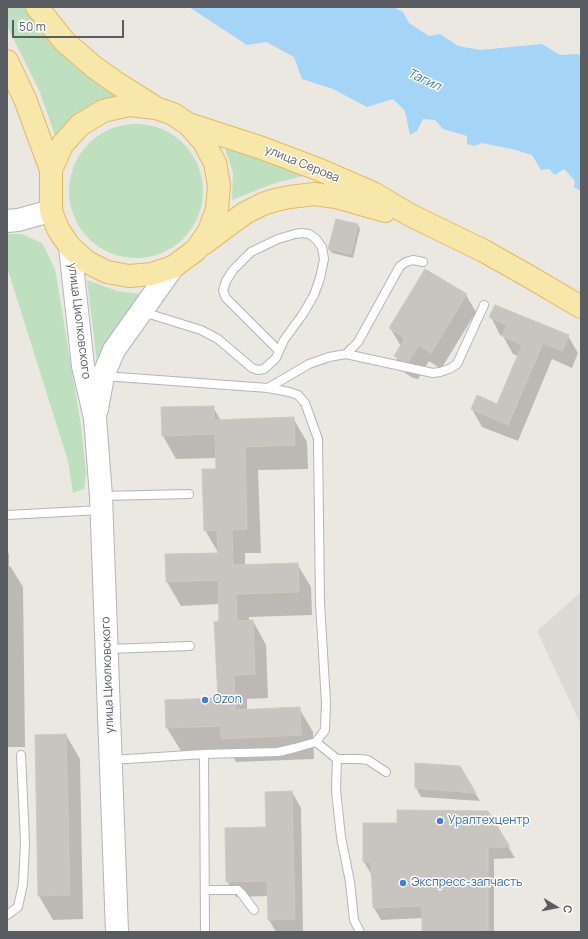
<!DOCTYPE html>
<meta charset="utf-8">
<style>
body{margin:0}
#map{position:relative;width:588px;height:939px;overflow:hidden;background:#eae8e0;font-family:Manrope,sans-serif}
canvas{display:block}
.frame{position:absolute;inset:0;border:8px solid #595c60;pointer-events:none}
.north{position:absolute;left:536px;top:887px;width:40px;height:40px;-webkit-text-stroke:3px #fff;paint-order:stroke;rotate:100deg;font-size:11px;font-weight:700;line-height:16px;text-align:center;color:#595c60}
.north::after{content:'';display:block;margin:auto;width:14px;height:18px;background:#595c60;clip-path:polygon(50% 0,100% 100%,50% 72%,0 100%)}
.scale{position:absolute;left:12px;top:20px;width:112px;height:18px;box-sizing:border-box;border:2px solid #595c60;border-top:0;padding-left:5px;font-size:12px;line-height:14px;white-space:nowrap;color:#595c60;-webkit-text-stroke:3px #fff;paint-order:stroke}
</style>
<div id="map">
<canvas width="588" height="939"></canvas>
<div class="frame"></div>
<div class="north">С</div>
<div class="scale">50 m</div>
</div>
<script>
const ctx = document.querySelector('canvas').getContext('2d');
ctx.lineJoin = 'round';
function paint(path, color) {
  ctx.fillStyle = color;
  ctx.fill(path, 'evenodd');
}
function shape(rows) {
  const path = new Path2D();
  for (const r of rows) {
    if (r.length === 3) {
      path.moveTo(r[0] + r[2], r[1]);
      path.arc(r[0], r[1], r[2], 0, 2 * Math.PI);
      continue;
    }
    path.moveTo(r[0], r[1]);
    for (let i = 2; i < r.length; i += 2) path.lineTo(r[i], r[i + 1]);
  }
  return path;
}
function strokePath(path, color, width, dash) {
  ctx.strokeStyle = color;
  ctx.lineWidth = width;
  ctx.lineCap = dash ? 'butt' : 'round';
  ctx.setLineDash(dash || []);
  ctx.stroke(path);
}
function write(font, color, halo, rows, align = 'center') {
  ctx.font = font + ' Manrope,sans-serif';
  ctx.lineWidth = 3;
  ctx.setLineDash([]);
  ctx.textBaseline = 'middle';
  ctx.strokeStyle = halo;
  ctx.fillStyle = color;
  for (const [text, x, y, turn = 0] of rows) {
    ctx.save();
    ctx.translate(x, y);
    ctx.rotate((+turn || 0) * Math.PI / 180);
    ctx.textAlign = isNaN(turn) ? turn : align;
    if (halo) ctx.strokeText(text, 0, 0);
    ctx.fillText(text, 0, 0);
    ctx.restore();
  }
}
paint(shape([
 [581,592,581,725,537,631]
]), '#dcdad5');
paint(shape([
 [7,7,27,7,41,27,98,84,120,98,57,141,39,90,7,26],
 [136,191,67],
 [224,145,307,175,275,183,232,200,233,173],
 [7,234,22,234,42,243,55,269,81,426,86,473,84,489,73,493,68,461,7,267],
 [87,280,117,291,141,294,116,326,97,362]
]), '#bfe0be');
paint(shape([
 [189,7,393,7,403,12,409,23,429,36,440,34,458,46,480,50,542,44,560,55,577,54,581,56,581,191,574,187,575,181,564,169,555,175,549,169,541,170,532,155,512,149,482,143,474,146,467,144,467,136,443,129,435,120,423,119,417,131,410,135,405,111,393,99,367,107,333,89,302,79,294,57,266,42,247,45]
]), '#a4d5f6');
paint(shape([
 [337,220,358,225,360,229,353,258,332,253,329,249],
 [466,295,476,312,441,369,429,361,418,379,413,378,405,373,395,356,401,346,390,328],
 [491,317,568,336,578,353,572,368,552,359,518,441,482,427,472,409,498,405,518,356,513,354,503,336,500,335],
 [213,407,221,421,293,418,307,442,308,469,258,470,261,553,245,553,245,565,297,564,311,587,312,615,249,617,249,621,253,621,266,645,268,698,247,699,247,710,299,708,313,732,314,759,236,762,229,749,181,751,167,728,219,698,219,604,181,606,167,582,166,555,219,554,205,530,217,470,217,458,176,459,163,436],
 [7,551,9,554,9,566,10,566,23,587,25,747,7,747],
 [66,735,80,759,83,919,53,920,39,896],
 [459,767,480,801,421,797,416,788],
 [292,792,301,808,303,932,276,932,269,920,268,896,236,897,227,881],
 [487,812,515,858,494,859,494,932,423,932,423,918,381,920,374,908,372,874,371,874,364,862,364,824,398,824]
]), '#0003');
const building = shape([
 [336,219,358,224,351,254,328,249,336,219],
 [425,269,467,294,431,353,419,345,408,362,402,361,394,356,405,338,389,328,425,269],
 [495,305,569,335,562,351,543,343,508,425,471,409,477,395,497,404,522,345,502,336,507,325,489,317,495,305],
 [214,406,214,420,294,417,295,445,245,447,247,529,232,530,233,565,298,563,299,592,236,594,237,621,253,620,255,674,234,675,235,710,300,707,301,735,221,739,221,726,166,728,165,700,218,698,214,622,219,621,218,580,166,582,165,554,218,553,217,530,204,531,202,469,216,469,215,434,162,436,161,407,214,406],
 [66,734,70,895,38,896,35,735,66,734],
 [415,763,460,766,476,793,415,788,415,763],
 [292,791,295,919,268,920,267,881,226,882,225,828,266,827,265,792,292,791],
 [397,810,488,811,510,847,488,847,488,932,422,932,422,906,373,908,371,862,363,862,363,823,397,823,397,810]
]);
paint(building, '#c8c4c0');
strokePath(building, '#cec9bf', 1);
const lane = shape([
 [143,312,201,330,218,339,252,368,258,370,264,369,276,358,279,351,284,340,303,314,314,295,320,278,324,259,322,247,316,239,309,234,302,233,295,234,278,239,251,252,233,270,226,281,223,291,226,298,279,351],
 [346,354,358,342,400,266,406,262,413,260,423,262],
 [104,376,268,388,289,392,298,395,305,403,318,439,320,603,326,703,325,730,316,742,295,748,278,752,204,754],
 [268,388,309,364,329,357,346,354,433,373,440,372,449,369,457,364,484,305],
 [102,496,189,494],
 [7,515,101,510],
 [108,649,190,646],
 [316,742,337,759],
 [111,760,143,758,204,754,205,932],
 [205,890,238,890,242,894,254,910],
 [7,915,18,907,23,884,25,842,21,755],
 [360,932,354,920,350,882,341,837,336,790,337,759,359,759,368,760,386,772]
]);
const secondary = shape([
 [7,221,18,220,51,211],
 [70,247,83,366,95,418,101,496,117,932],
 [97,409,103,376,114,350,173,267]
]);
const primary = shape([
 [37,7,64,41,94,67,115,82,153,106],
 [7,61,25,99,51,170],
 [188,124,204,142,215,163,219,185,217,209,209,231,196,250,173,267,152,274,129,276,107,272,87,262,70,247,58,229,51,211,51,170,62,145,80,125,103,111,129,105,156,108,173,114,188,124,262,148,320,170,373,193,410,215,484,251,530,277,581,307],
 [203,244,245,213,263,204,275,200,290,197,314,194,336,197,385,211]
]);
strokePath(lane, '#b3b6ba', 10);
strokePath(secondary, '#b2b5ba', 24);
strokePath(primary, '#e3ba61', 24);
strokePath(lane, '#fff', 8);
strokePath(secondary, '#fff', 22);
strokePath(primary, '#f7e7a9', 22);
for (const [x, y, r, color] of [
 [205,700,4,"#3f7fe0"],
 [440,821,4,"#3f7fe0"],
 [403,883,4,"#3f7fe0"]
]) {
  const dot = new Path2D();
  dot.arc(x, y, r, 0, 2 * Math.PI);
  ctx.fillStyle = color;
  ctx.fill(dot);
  strokePath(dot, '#fff', 1.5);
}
write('12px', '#595c60', '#fff', [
 ["улица Серова",302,164,22],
 ["улица Циолковского",79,321,83],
 ["улица Циолковского",108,675,-92]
]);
write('12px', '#366cbe', '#fff', [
 ["Ozon",213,700],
 ["Уралтехцентр",448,821],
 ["Экспресс-запчасть",411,883]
], 'left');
write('italic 13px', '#4478a6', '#fff', [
 ["Тагил",424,80,25]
]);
</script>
